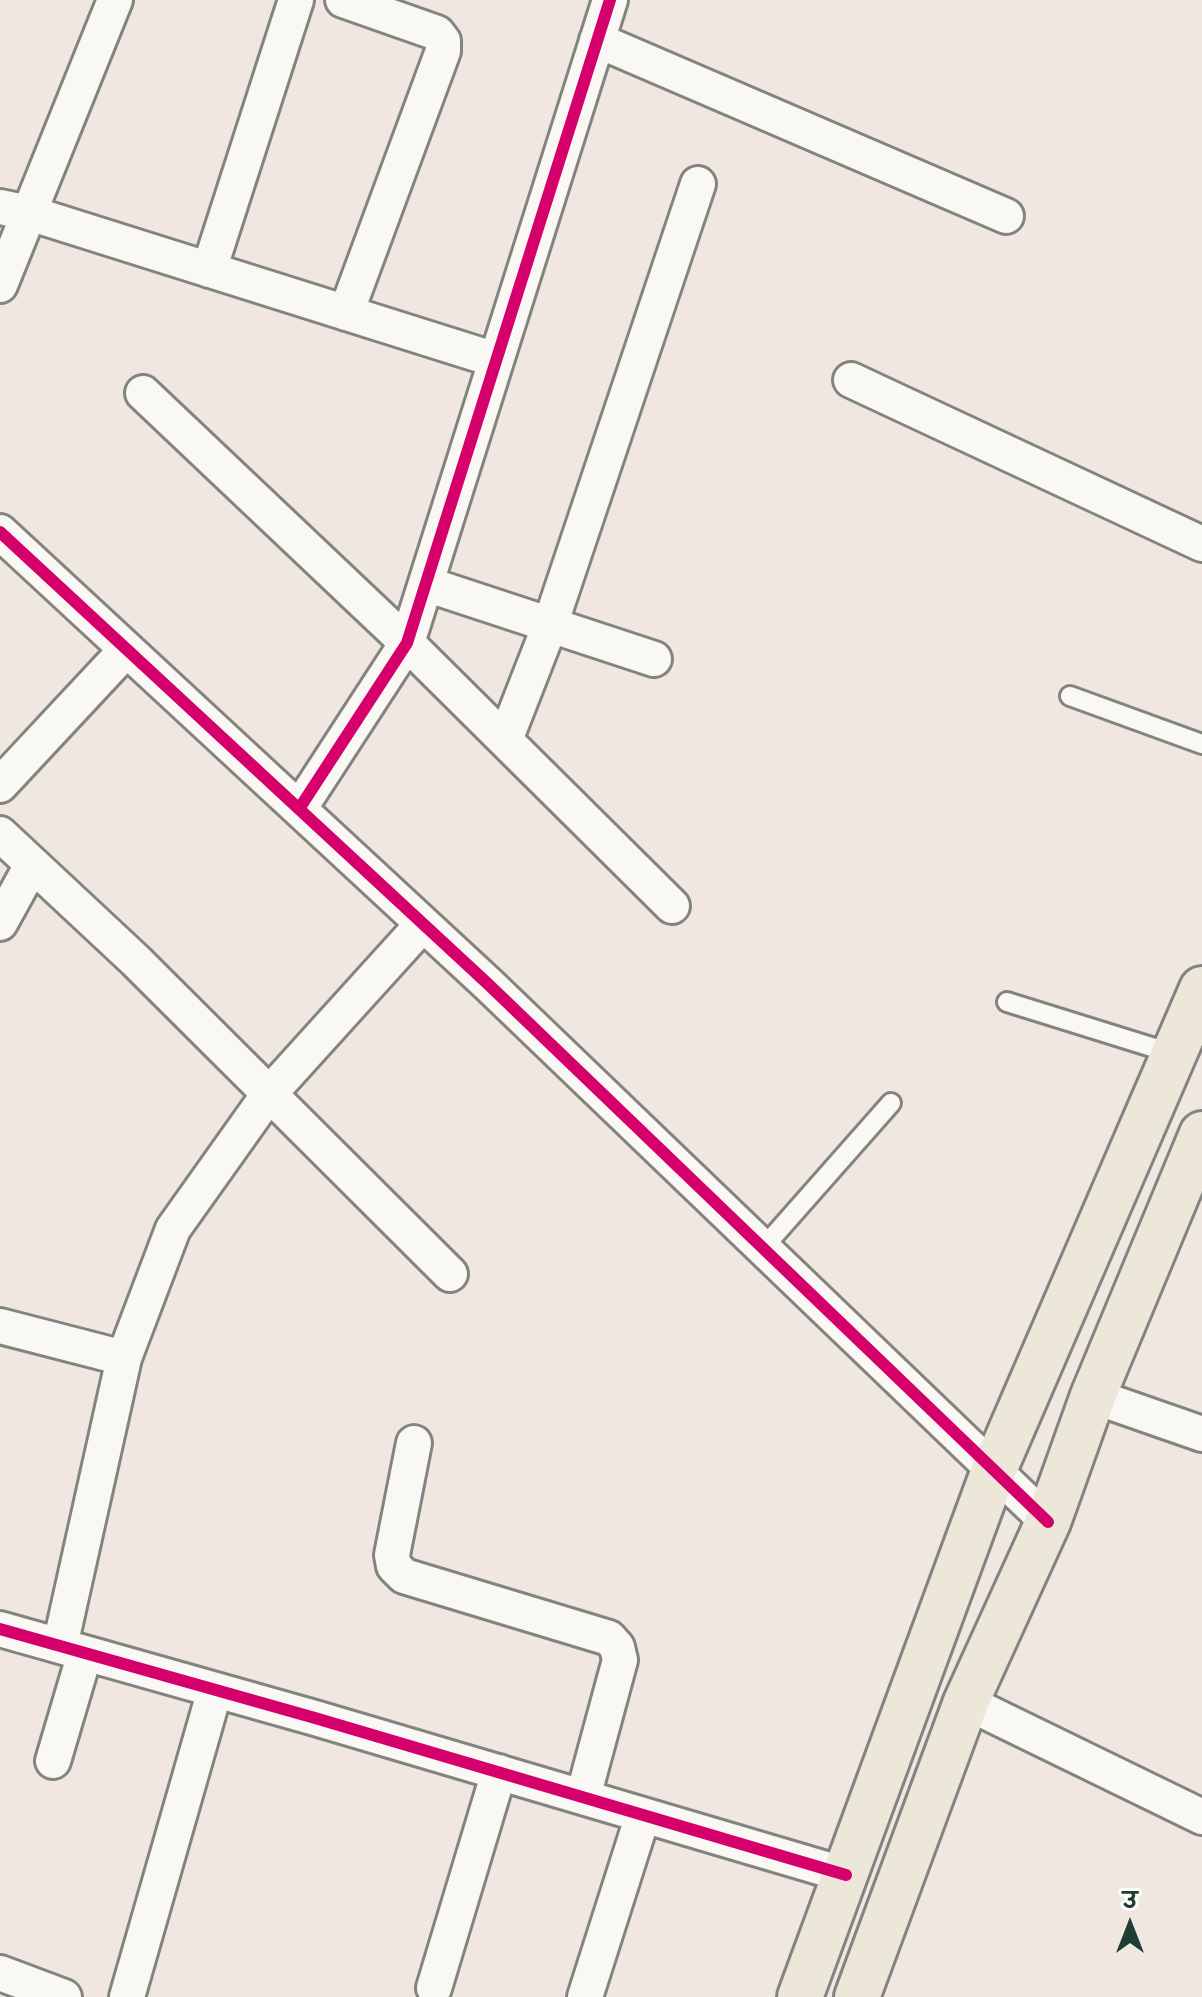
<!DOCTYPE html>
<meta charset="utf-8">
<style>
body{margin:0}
#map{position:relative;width:1202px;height:1997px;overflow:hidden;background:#f0e8e0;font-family:"Comic Neue","Playpen Sans Deva",sans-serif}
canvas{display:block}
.north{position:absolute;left:1090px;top:1885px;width:80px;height:80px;-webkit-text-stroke:6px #fdfcf7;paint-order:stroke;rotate:0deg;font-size:22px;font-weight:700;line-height:32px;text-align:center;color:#1f3d34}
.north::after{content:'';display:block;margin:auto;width:28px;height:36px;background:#1f3d34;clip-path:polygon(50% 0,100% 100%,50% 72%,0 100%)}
</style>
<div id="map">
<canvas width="1202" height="1997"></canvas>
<div class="north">उ</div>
</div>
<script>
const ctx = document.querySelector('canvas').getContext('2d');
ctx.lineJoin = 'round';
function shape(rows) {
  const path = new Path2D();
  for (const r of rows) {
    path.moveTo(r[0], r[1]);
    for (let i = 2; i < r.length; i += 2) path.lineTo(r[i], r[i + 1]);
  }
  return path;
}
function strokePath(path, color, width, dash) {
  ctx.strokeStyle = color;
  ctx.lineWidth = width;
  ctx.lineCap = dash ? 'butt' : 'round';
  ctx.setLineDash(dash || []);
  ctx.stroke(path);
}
const service = shape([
 [1070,696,1202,744],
 [1007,1002,1174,1054],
 [763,1248,891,1103]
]);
const minor = shape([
 [343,0,437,33,443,41,443,51,346,313],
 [597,40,1006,216],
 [0,207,29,213,496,360],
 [209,270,296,0],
 [0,285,115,0],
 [851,380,1202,544],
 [143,393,407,643,672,906],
 [0,532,488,984,1048,1522],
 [426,584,654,659],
 [505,740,550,625,698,184],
 [0,785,126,650],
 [299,809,407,643,610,0],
 [0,834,135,960,450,1274],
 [0,923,32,865],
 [0,1326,124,1358],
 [1093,1396,1202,1434],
 [414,1443,392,1555,394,1566,404,1576,609,1638,617,1647,620,1660,583,1797],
 [0,1629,315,1718,846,1875],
 [60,1646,124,1358,173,1229,269,1094,423,924],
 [966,1702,1202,1817],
 [53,1761,85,1653],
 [0,1973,64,1997],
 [434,1988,499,1772],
 [127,1997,215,1690],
 [585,1997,643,1815]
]);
const primary = shape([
 [800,1997,994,1470,1202,989],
 [857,1997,966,1702,1048,1522,1093,1396,1202,1134]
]);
strokePath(service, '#83847f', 24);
strokePath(minor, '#83847f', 40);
strokePath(primary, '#83847f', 50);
strokePath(service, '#f9f8f5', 18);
strokePath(minor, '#f9f8f5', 34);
strokePath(primary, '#ece7d9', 44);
strokePath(shape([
 [0,532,488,984,1048,1522],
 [299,809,407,643,610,0],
 [0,1629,315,1718,846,1875]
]), '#d6006c', 12);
</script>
